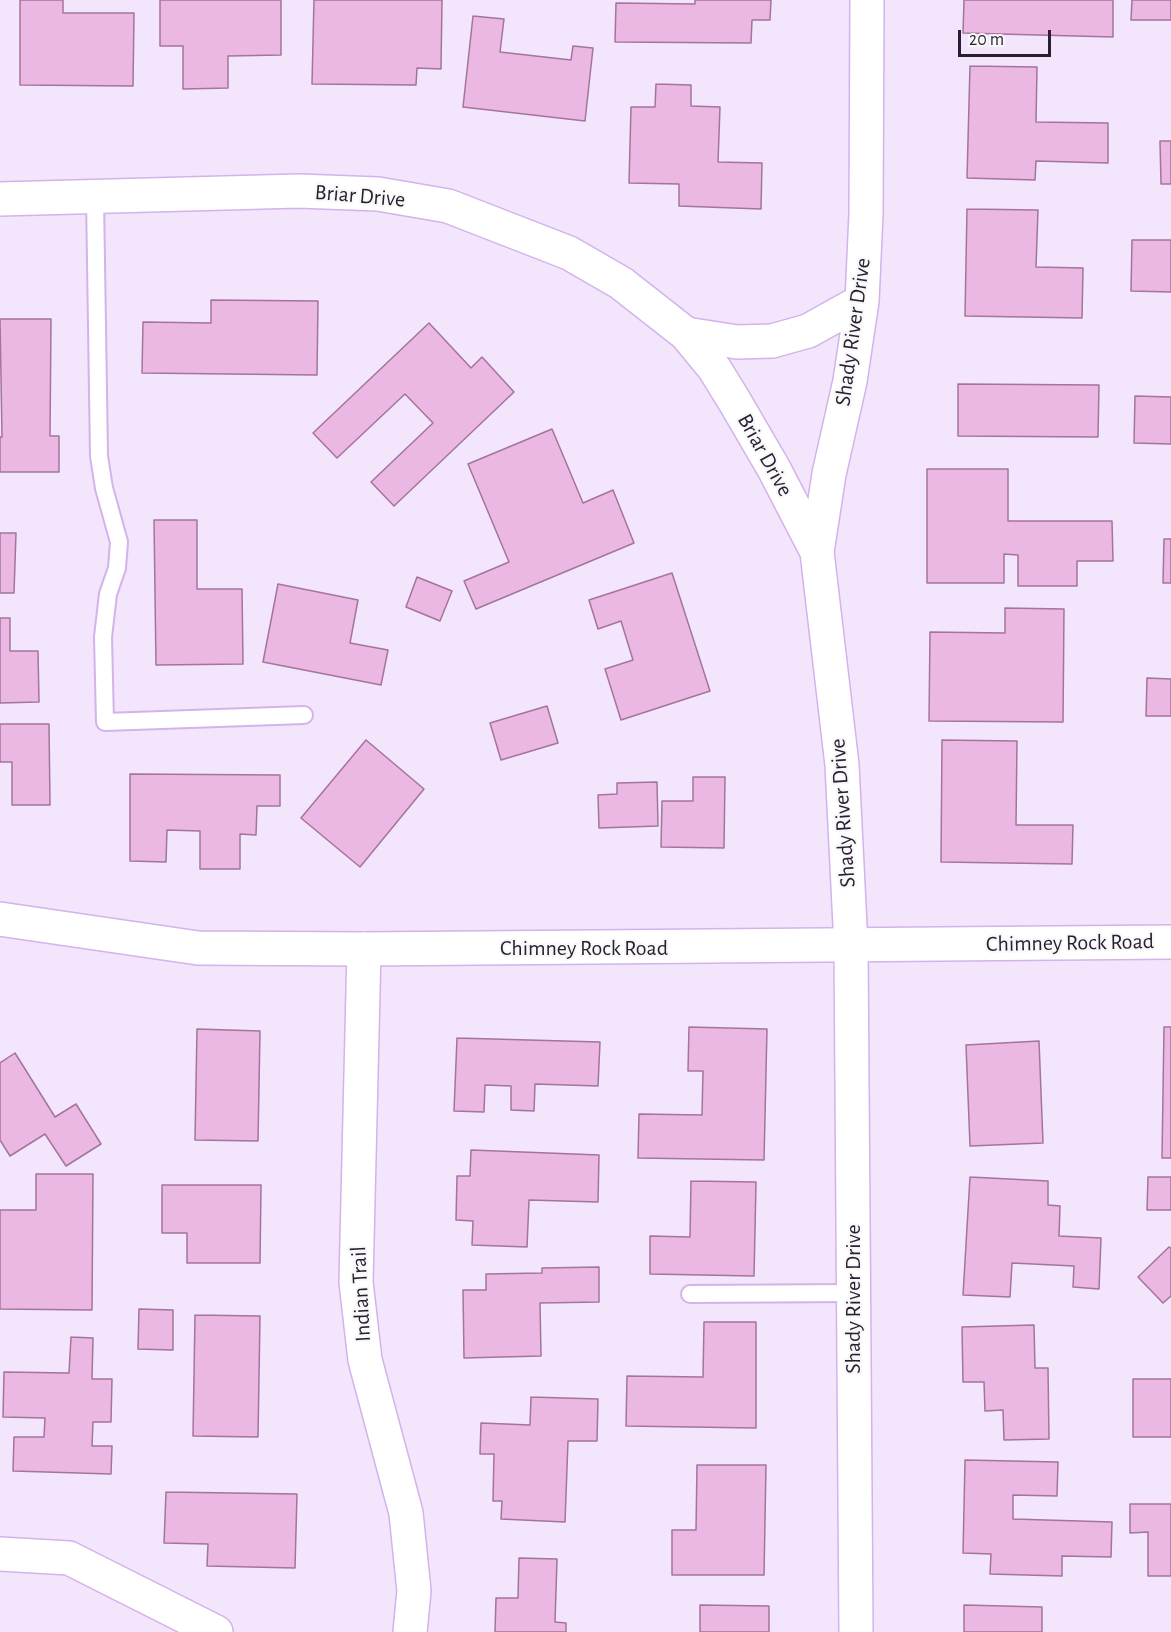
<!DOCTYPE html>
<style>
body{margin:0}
#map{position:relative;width:1171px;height:1632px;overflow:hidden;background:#f2e5fc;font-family:"Alegreya Sans",sans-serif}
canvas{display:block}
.scale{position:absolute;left:958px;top:30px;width:93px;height:27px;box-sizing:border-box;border:3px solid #2a1e33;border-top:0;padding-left:8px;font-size:18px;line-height:21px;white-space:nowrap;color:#2a1e33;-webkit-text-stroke:4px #f8f8f8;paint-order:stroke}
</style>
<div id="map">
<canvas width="1171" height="1632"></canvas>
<div class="scale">20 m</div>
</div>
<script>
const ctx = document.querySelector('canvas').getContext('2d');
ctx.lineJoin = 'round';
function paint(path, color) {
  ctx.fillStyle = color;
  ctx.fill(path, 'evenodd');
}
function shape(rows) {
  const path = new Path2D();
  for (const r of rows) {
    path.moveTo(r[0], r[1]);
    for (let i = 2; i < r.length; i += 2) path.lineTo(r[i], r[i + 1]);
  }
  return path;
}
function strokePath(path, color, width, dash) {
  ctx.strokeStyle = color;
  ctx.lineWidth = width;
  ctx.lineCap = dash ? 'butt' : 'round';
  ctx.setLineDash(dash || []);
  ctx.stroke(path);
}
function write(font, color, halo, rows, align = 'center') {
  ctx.font = font + ' "Alegreya Sans",sans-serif';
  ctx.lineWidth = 4.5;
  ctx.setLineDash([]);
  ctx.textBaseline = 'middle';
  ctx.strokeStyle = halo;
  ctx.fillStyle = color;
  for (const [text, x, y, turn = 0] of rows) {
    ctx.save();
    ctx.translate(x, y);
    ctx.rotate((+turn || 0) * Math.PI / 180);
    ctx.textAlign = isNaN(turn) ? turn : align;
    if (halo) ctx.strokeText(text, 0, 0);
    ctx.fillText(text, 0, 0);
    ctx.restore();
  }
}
const building = shape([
 [20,0,63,0,63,13,134,13,133,86,20,85,20,0],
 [160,0,281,0,281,55,228,56,228,88,183,89,183,46,160,46,160,0],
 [314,0,442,0,441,69,417,68,416,85,312,84,314,0],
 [695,0,771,0,770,20,752,20,751,43,615,42,616,3,695,4,695,0],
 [964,0,1113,0,1113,37,963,33,964,0],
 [1132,0,1171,0,1171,20,1131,20,1132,0],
 [473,16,504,19,500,52,571,60,573,46,593,48,585,121,463,107,473,16],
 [970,66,1037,67,1036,122,1108,123,1108,163,1036,161,1035,180,967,178,970,66],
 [656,84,691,85,691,106,720,107,718,162,762,163,761,209,679,206,679,184,629,183,631,107,655,107,656,84],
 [1160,141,1171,141,1171,184,1161,184,1160,141],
 [967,209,1038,210,1036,267,1083,268,1082,318,965,316,967,209],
 [1132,240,1171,240,1171,292,1131,291,1132,240],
 [211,300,318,301,317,375,142,373,143,322,211,323,211,300],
 [0,319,51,319,50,436,59,436,59,472,0,472,0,437,2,437,0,319],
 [429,323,471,368,482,357,514,392,394,506,371,482,433,423,405,394,337,458,313,433,429,323],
 [958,384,1099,385,1098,437,958,436,958,384],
 [1135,396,1171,397,1171,444,1134,443,1135,396],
 [552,429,583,503,613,490,634,543,476,609,464,581,509,562,468,464,552,429],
 [927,469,1008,469,1008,521,1112,521,1113,561,1077,561,1077,586,1018,586,1018,555,1004,554,1004,583,927,583,927,469],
 [154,520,197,520,197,589,242,589,243,664,156,665,154,520],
 [0,533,16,533,14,593,0,593,0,533],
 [1164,539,1171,539,1171,583,1163,583,1164,539],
 [672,573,710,691,621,720,605,669,633,660,621,621,598,629,589,600,672,573],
 [417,577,452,591,440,621,406,607,417,577],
 [278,584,358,600,350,643,388,650,381,685,263,662,278,584],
 [1005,608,1064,609,1063,722,929,721,930,632,1005,633,1005,608],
 [0,618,10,618,10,651,38,651,39,702,0,703,0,618],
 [1147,678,1171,679,1171,716,1146,716,1147,678],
 [547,706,558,743,501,760,490,723,547,706],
 [0,724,49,724,50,805,12,805,12,762,0,762,0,724],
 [366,740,424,789,360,867,301,818,366,740],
 [942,740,1017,741,1016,825,1073,825,1072,864,941,862,942,740],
 [130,774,280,775,280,806,257,806,256,835,240,834,240,869,200,869,200,831,167,830,166,862,130,861,130,774],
 [693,777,725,777,724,848,661,847,662,801,693,801,693,777],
 [657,782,658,826,599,828,598,795,617,794,617,783,657,782],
 [689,1027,767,1029,764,1160,638,1158,639,1114,702,1115,703,1071,688,1071,689,1027],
 [1164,1027,1171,1027,1171,1158,1162,1158,1164,1027],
 [197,1029,260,1031,258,1141,195,1140,197,1029],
 [457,1038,600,1042,598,1086,535,1084,534,1111,511,1110,511,1086,485,1085,484,1112,454,1111,457,1038],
 [1039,1041,1043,1143,970,1146,966,1045,1039,1041],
 [15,1053,55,1117,76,1104,101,1144,66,1166,45,1134,10,1156,0,1140,0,1063,15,1053],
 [471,1150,599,1155,598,1202,529,1200,527,1247,472,1245,473,1221,456,1220,457,1176,470,1176,471,1150],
 [36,1174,93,1174,92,1310,0,1309,0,1210,36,1210,36,1174],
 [970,1177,1048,1181,1048,1205,1060,1206,1059,1236,1101,1238,1099,1289,1073,1287,1074,1266,1012,1263,1010,1297,963,1295,970,1177],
 [1148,1177,1171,1177,1171,1210,1147,1210,1148,1177],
 [691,1181,756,1182,754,1276,650,1274,650,1236,690,1237,691,1181],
 [162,1185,261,1185,260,1263,187,1263,187,1233,162,1233,162,1185],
 [1169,1247,1171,1248,1171,1296,1163,1303,1138,1277,1169,1247],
 [599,1267,599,1302,540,1303,541,1356,464,1358,463,1290,486,1290,486,1274,542,1273,542,1268,599,1267],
 [139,1309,173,1310,173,1350,138,1349,139,1309],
 [195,1315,260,1316,258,1437,193,1436,195,1315],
 [704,1322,756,1322,756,1428,626,1426,627,1376,703,1377,704,1322],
 [1034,1325,1035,1368,1048,1368,1049,1439,1004,1440,1003,1410,985,1411,984,1382,963,1382,962,1327,1034,1325],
 [71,1337,93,1338,92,1379,112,1379,111,1422,93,1422,92,1446,112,1446,111,1474,13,1471,14,1437,44,1437,45,1418,3,1417,4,1372,69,1373,71,1337],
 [1133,1379,1171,1379,1171,1437,1133,1437,1133,1379],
 [531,1397,598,1399,597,1441,568,1441,565,1522,501,1519,502,1501,493,1501,494,1454,480,1454,481,1423,530,1425,531,1397],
 [965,1460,1058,1462,1057,1496,1013,1495,1013,1519,1112,1522,1111,1557,1062,1556,1062,1576,990,1574,991,1554,963,1553,965,1460],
 [697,1465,766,1465,764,1575,672,1575,672,1530,696,1530,697,1465],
 [166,1492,297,1494,295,1568,207,1566,208,1544,164,1543,166,1492],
 [1130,1504,1171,1504,1171,1576,1148,1576,1148,1532,1130,1533,1130,1504],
 [519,1558,557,1559,555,1622,566,1623,566,1632,495,1632,496,1598,518,1598,519,1558],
 [700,1605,769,1606,769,1632,700,1632,700,1605],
 [964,1605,1042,1607,1042,1632,964,1632,964,1605]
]);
paint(building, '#ebb8e4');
strokePath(building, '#a3749d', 1.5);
const service = shape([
 [95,197,99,456,104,488,119,542,117,568,108,594,103,637,105,722,304,715],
 [690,1294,853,1293]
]);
const minor = shape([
 [686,334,737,342,772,341,808,331,862,301],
 [817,552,829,474,850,381,862,301,866,214,867,0],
 [851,946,856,1632],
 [364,949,356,1282,365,1360,406,1513,414,1591,410,1632],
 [0,1554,69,1558,216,1632]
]);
const tertiary = shape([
 [0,199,299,191,378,194,448,206,569,253,621,283,686,334,714,368,735,402,774,469,817,552,842,765,851,946]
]);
const secondary = shape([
 [0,919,198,948,364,949,1171,942]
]);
strokePath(service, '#d3b3ea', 20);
strokePath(minor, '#d3b3ea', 36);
strokePath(tertiary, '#d3b3ea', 36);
strokePath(secondary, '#d3b3ea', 36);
strokePath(service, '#fff', 16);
strokePath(minor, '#fff', 33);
strokePath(tertiary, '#fff', 33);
strokePath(secondary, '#fff', 33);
write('22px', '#2a1e33', '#f8f8f8', [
 ["Briar Drive",360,196,5],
 ["Shady River Drive",853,332,-82],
 ["Briar Drive",765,455,61],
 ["Shady River Drive",843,813,-94],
 ["Chimney Rock Road",1070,943,-1],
 ["Chimney Rock Road",584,948],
 ["Indian Trail",361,1294,-93],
 ["Shady River Drive",853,1299,-90]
]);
</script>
